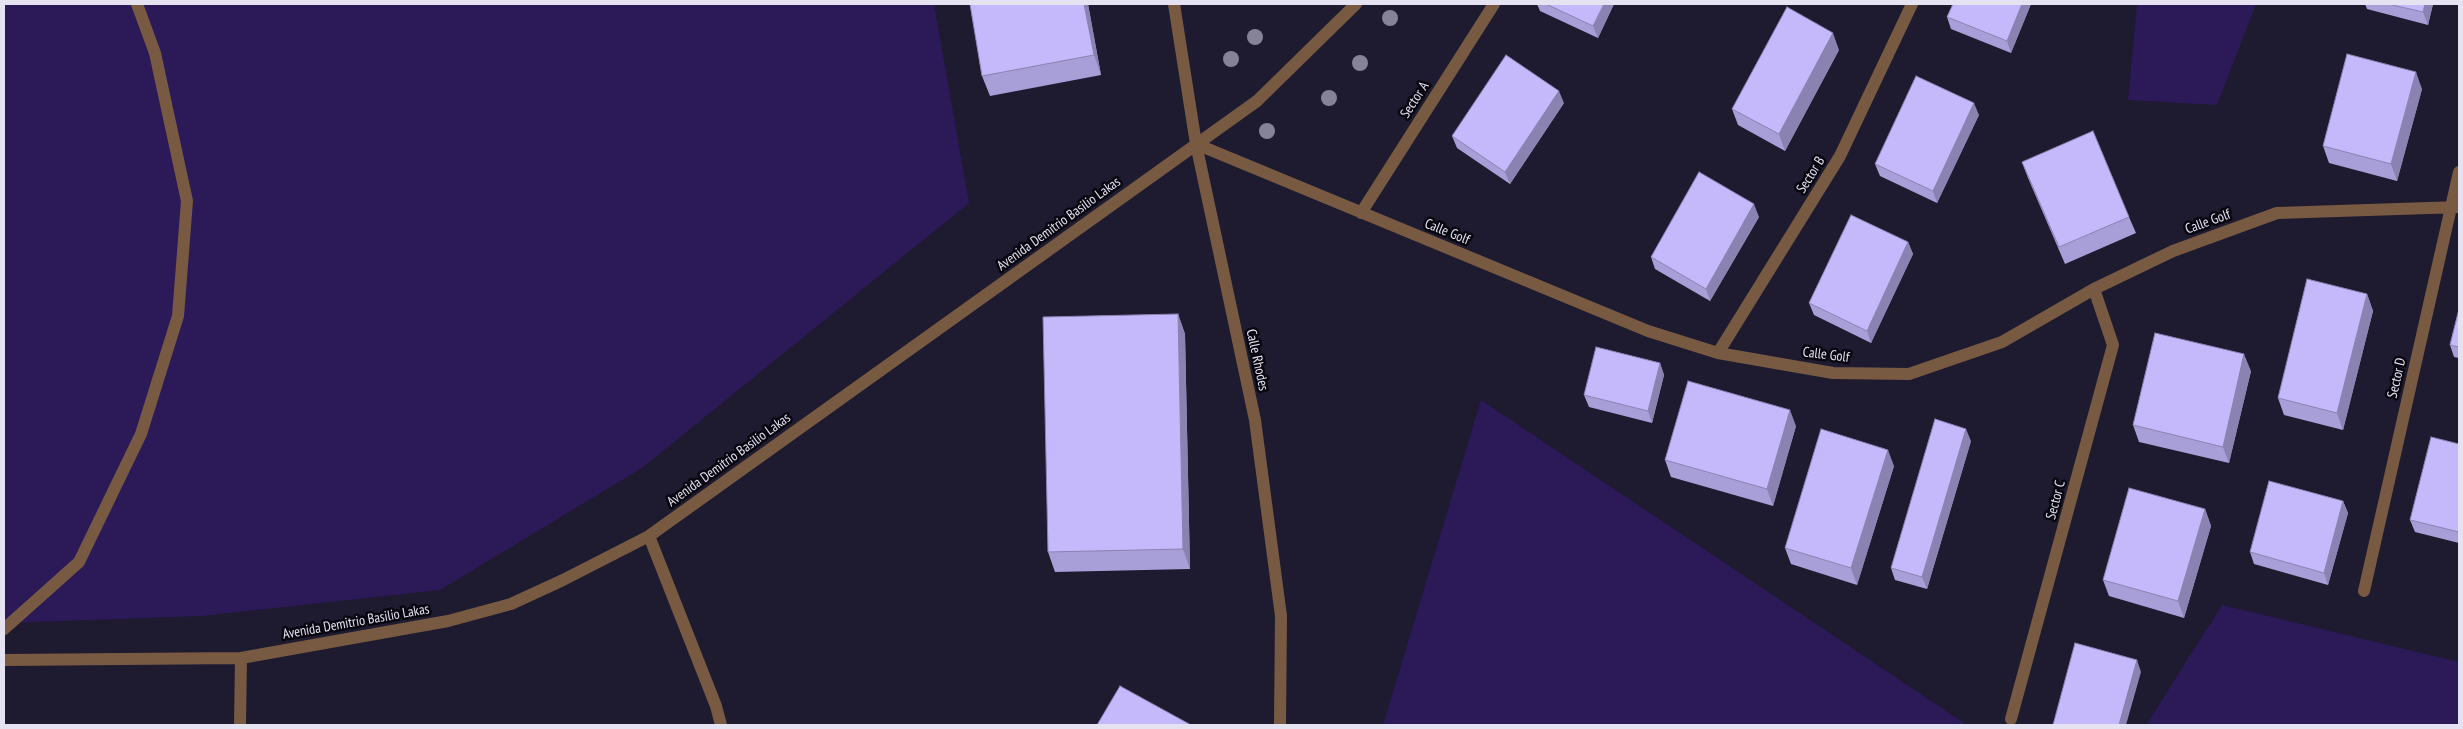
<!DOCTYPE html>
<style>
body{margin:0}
#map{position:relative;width:2463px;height:729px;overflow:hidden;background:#1e1a2f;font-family:"PT Sans Narrow",sans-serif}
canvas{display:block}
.frame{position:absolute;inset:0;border:5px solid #e5e3f2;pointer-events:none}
</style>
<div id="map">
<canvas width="2463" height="729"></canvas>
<div class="frame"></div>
</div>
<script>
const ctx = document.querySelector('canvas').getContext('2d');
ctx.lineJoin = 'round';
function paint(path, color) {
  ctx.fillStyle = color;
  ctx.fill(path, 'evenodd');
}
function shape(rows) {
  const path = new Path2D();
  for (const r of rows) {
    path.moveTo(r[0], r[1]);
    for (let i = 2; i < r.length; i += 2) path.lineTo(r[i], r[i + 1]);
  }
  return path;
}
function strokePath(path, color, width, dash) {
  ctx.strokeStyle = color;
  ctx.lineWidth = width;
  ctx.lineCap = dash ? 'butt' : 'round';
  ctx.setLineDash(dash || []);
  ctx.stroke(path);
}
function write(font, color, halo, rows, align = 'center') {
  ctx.font = font + ' "PT Sans Narrow",sans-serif';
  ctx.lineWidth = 5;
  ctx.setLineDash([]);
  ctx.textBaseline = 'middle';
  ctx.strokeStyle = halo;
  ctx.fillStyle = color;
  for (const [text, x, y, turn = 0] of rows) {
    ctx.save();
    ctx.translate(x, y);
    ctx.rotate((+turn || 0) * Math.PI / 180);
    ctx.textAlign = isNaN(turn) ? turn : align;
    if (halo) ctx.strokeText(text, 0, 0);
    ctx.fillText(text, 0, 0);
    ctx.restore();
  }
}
paint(shape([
 [4,4,934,4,969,203,642,468,440,590,201,616,4,623],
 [2137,4,2256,4,2217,105,2128,100],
 [1481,400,1967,725,1383,725],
 [2222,605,2459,662,2459,725,2146,725]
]), '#2c1957');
strokePath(shape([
 [1174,4,1196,144,1255,420,1281,616,1280,725],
 [1196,144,1648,331,1718,353,1833,373,1909,374,2002,342,2094,289,2173,251,2277,213,2459,207],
 [1361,213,1494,4],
 [1718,353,1840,156,1912,4],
 [649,536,716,706,721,725],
 [2364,591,2459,172],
 [4,629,79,562,141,434,178,316,187,201,155,53,137,4],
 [4,660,241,658,448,621,511,604,563,580,649,536,1257,101,1356,4],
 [2011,719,2113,345,2094,289],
 [240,725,241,658]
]), '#785a43', 12);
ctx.fillStyle = '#868298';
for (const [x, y] of [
 [1390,18],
 [1255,37],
 [1231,59],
 [1360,63],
 [1329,98],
 [1267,131]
]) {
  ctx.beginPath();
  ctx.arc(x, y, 8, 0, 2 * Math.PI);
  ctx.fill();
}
paint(shape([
 [970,4,1088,4,1101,75,990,96,982,76],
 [1537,4,1614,4,1598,38,1540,11],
 [1953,4,2031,4,2011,53,1951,29,1947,17],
 [2365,4,2433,4,2428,25,2367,9],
 [1839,50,1785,151,1738,125,1732,109],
 [2422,89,2397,181,2329,163,2323,146],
 [1564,103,1510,184,1457,148,1452,136],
 [1979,115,1937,203,1880,176,1875,164],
 [2022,162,2129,217,2136,233,2065,264,2028,178],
 [1759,217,1710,301,1655,269,1651,257],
 [1908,242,1913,254,1871,343,1814,315,1809,303],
 [2367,294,2373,311,2343,430,2284,415,2278,398],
 [2459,309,2459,358,2454,357,2450,345],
 [1178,314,1185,334,1190,569,1055,572,1048,552],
 [1660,363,1664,375,1652,423,1589,407,1584,395],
 [2251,371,2229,463,2139,442,2133,425],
 [1796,426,1773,506,1671,477,1665,460],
 [1971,441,1927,589,1895,580,1891,568],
 [2459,444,2459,543,2415,532,2410,520],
 [1894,466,1857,585,1791,564,1785,548],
 [2343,501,2348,513,2328,585,2254,564,2250,552],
 [2205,509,2211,526,2184,618,2109,596,2103,580]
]), '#a99fd8');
paint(shape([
 [1084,4,1088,4,1101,75,1094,55],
 [1604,4,1614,4,1598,38,1593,26],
 [2022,4,2031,4,2011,53,2007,41],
 [2425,4,2433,4,2428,25,2423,12],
 [1833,33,1839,50,1785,151,1779,134],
 [2416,72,2422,89,2397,181,2391,164],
 [1559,91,1564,103,1510,184,1505,172],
 [1974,103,1979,115,1937,203,1933,191],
 [1754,204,1759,217,1710,301,1706,289],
 [1908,242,1913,254,1871,343,1867,331],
 [2367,294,2373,311,2343,430,2337,413],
 [1178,314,1185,334,1190,569,1183,549],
 [2244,354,2251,371,2229,463,2223,447],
 [1660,363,1664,375,1652,423,1648,411],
 [1790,410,1796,426,1773,506,1767,489],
 [1966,429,1971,441,1927,589,1922,577],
 [1888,450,1894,466,1857,585,1851,568],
 [2343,501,2348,513,2328,585,2324,573],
 [2205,509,2211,526,2184,618,2178,601],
 [2137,660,2141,672,2126,725,2119,725]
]), '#8a82b0');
const building = shape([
 [970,4,1084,4,1094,55,982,76,970,4],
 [1546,4,1604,4,1593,26,1546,4],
 [1953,4,2022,4,2007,41,1947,17,1953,4],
 [2388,4,2425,4,2423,12,2388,4],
 [1787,7,1833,33,1779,134,1732,109,1787,7],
 [2347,54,2416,72,2391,164,2323,146,2347,54],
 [1506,55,1559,91,1505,172,1452,136,1506,55],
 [1916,76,1974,103,1933,191,1875,164,1916,76],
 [2093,131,2129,217,2059,247,2022,162,2093,131],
 [1699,172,1754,204,1706,289,1651,257,1699,172],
 [1851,215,1908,242,1867,331,1809,303,1851,215],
 [2307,279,2367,294,2337,413,2278,398,2307,279],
 [2459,309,2459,347,2450,345,2459,309],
 [1178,314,1183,549,1048,552,1043,317,1178,314],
 [2155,333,2244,354,2223,447,2133,425,2155,333],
 [1596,347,1660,363,1648,411,1584,395,1596,347],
 [1688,381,1790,410,1767,489,1665,460,1688,381],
 [1935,419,1966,429,1922,577,1891,568,1935,419],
 [1821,429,1888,450,1851,568,1785,548,1821,429],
 [2431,437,2459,444,2459,532,2410,520,2431,437],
 [2269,481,2343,501,2324,573,2250,552,2269,481],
 [2129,488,2205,509,2178,601,2103,580,2129,488],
 [2075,643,2137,660,2119,725,2053,725,2075,643],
 [1120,686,1191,725,1097,725,1120,686]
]);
paint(building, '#c5b9fb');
strokePath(building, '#8a82b0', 1);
write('14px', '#e5e3f2', '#08060f', [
 ["Sector A",1415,100,-57],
 ["Sector B",1811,175,-58],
 ["Calle Golf",2208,222,-20],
 ["Avenida Demitrio Basilio Lakas",1059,224,-36],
 ["Calle Golf",1447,232,22],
 ["Calle Golf",1826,355,7],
 ["Calle Rhodes",1257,360,78],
 ["Sector D",2397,378,-77],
 ["Avenida Demitrio Basilio Lakas",729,460,-36],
 ["Sector C",2056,500,-75],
 ["Avenida Demitrio Basilio Lakas",356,622,-10]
]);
</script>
